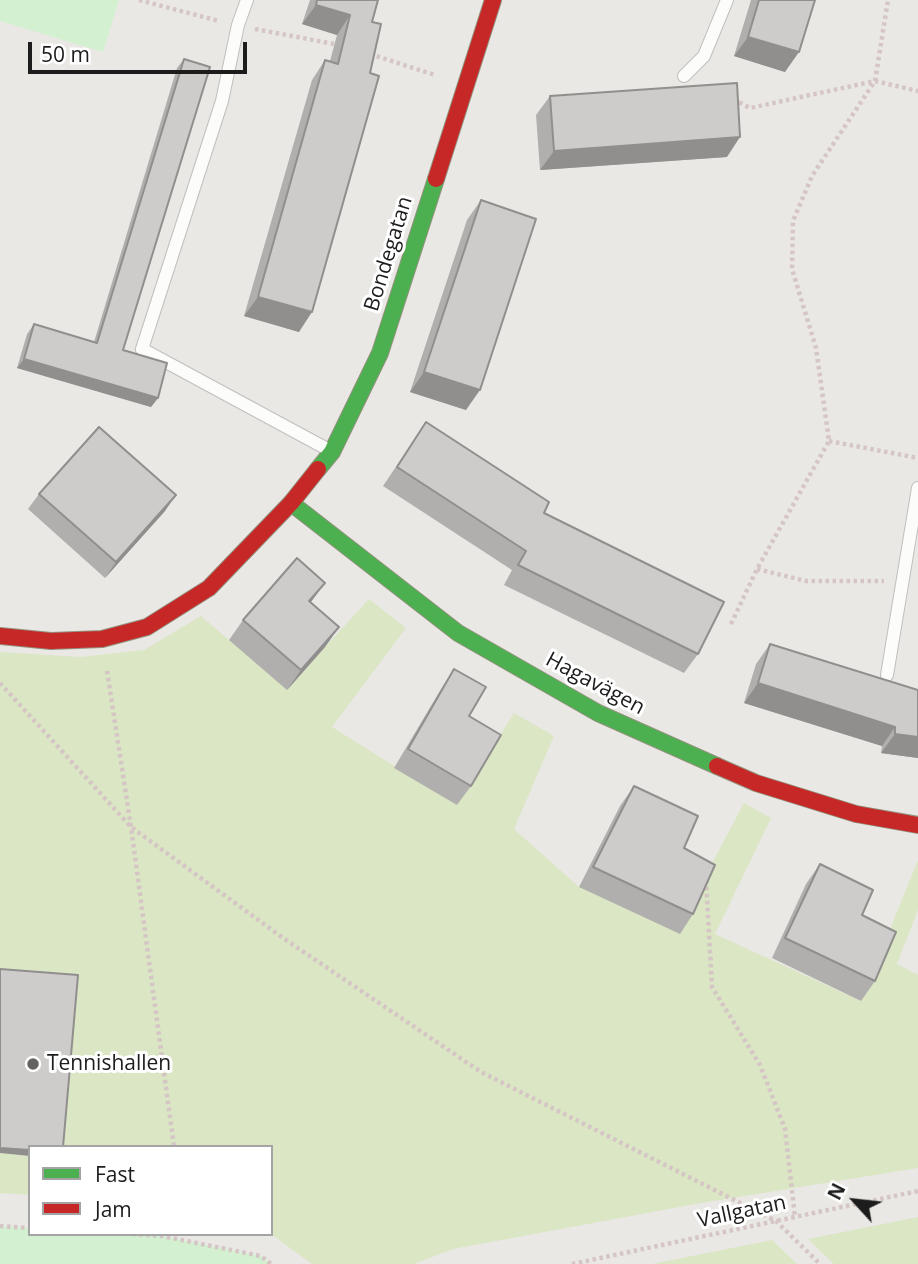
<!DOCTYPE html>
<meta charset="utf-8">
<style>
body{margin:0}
#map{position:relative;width:918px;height:1264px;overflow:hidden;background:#eae8e5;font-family:"Open Sans",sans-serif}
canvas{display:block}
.legend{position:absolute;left:28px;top:1145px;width:245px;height:91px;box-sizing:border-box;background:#fff;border:2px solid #a4a4a4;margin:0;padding:9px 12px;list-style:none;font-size:21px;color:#1c1c1c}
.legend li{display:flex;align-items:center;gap:14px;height:35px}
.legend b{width:35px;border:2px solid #a4a4a4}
.north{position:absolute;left:820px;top:1166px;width:70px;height:70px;-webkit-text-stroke:5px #fff;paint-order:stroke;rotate:297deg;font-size:19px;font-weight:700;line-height:28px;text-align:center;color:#1c1c1c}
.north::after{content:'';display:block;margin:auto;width:24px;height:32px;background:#1c1c1c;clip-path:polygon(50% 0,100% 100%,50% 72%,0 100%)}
.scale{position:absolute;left:28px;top:42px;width:219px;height:32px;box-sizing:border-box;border:4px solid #1c1c1c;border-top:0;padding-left:9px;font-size:21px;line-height:24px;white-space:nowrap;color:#1c1c1c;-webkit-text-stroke:5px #fff;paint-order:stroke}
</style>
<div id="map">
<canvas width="918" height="1264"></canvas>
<ul class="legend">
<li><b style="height:9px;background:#4caf50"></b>Fast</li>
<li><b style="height:9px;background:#c62828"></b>Jam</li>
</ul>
<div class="north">N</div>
<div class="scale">50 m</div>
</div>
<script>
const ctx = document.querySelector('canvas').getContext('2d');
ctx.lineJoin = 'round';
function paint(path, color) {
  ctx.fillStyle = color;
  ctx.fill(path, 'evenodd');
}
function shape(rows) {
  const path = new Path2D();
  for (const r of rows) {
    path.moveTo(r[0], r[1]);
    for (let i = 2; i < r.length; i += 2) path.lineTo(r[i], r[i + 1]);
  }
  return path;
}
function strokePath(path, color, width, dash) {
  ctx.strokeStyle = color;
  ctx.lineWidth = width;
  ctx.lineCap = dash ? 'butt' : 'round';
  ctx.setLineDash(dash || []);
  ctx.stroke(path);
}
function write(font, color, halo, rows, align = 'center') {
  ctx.font = font + ' "Open Sans",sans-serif';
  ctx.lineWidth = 6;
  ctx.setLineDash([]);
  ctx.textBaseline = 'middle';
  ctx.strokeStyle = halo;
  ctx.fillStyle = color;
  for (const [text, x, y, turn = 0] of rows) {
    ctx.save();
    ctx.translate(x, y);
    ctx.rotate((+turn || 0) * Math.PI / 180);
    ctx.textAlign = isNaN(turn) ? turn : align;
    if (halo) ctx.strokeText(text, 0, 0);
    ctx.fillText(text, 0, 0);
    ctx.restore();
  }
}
paint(shape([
 [369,599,406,628,332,727,457,805,514,713,554,736,514,829,579,887,701,884,744,803,771,818,715,934,861,1001,918,860,918,910,897,964,918,975,918,1168,701,1203,453,1249,414,1264,312,1264,271,1234,271,1147,59,1147,0,974,0,652,80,657,144,650,201,616,229,640,325,647],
 [0,1153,30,1156,30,1195,0,1193],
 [918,1217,918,1264,834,1264,808,1239],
 [772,1240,797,1264,652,1264]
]), '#dae6c4');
paint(shape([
 [0,0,119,0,103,52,0,21],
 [0,1226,30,1228,30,1234,162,1236,261,1256,271,1264,0,1264]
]), '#d3f0d1');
const lane = shape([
 [247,0,238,25,222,101,142,349,329,450],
 [684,76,704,56,727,0],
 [887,675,918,488]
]);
const fast = shape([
 [318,469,332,452,380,353,436,179],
 [291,503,458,633,598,713,717,766]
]);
const jam = shape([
 [436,179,493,0],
 [0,636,51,641,102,639,147,627,209,588,291,503,318,469],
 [717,766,756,783,856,814,918,825]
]);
strokePath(lane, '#c0bfbd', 14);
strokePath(fast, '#93927e', 18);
strokePath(jam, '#93927e', 18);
strokePath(shape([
 [139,0,219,21],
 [255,29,334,44],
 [370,54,435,75],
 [733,99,750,108,875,81,918,91],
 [829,441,918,458],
 [757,569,806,581,884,581],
 [731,624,757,569,829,441,816,348,792,269,793,221,812,176,875,81,888,0],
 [107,671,131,827,174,1147],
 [0,683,131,827,283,938,481,1072,776,1221,820,1264],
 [706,880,712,987,760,1065,785,1129,795,1217],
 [0,1226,30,1228],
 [132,1234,162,1236,261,1256,271,1264],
 [572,1264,918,1191]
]), '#d5c6c5', 4.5, [3.5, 3.5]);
strokePath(lane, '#fcfcfb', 12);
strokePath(fast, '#4caf50', 16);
strokePath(jam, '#c62828', 16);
paint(shape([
 [310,0,378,0,372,22,299,332,244,316,312,80,325,60,330,61,337,35,302,24],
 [751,0,815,0,785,72,734,56],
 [184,59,123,350,158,398,151,407,17,368,27,334,34,324,94,342,177,68],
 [550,96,727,157,540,170,536,115],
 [481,200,466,410,410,392,467,220],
 [426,422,544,513,698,654,684,673,504,585,512,570,383,486],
 [39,494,165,511,105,578,28,509],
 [311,603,339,627,325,647,287,690,229,640,243,620],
 [770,644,918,690,918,758,881,753,882,746,744,703,756,664],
 [454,669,469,716,471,786,457,805,394,768,441,689],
 [634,786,684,848,693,914,680,934,579,887,620,806],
 [820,864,875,981,861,1001,772,958,806,884]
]), '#b1afae');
paint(shape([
 [316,5,350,15,337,35,302,24],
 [748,37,799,52,785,72,734,56],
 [740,137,727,157,540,170,554,151],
 [258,297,312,312,299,332,244,316],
 [24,359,158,398,151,407,17,368],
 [424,372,480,390,466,410,410,392],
 [176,495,165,511,105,578,116,562],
 [325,583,311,602,309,601],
 [339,627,325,647,287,690,301,670],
 [758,683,895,727,882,746,744,703],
 [895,734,918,737,918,758,881,753],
 [0,1148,30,1150,30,1156,0,1153]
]), '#908f8d');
const building = shape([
 [317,0,378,0,372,22,381,24,370,73,379,76,312,312,258,297,325,60,338,64,350,15,316,5,317,0],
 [759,0,815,0,799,52,748,37,759,0],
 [184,59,210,67,123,350,167,363,158,398,24,359,34,324,97,343,184,59],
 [737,83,740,137,554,151,550,96,737,83],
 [481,200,536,219,480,390,424,372,481,200],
 [426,422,549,502,544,513,724,602,698,654,518,565,526,551,397,467,426,422],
 [99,427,176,495,116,562,39,494,99,427],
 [297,558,325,583,309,601,339,627,301,670,243,620,297,558],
 [770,644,918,690,918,737,895,734,895,727,758,683,770,644],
 [454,669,486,687,469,716,501,735,471,786,408,749,454,669],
 [634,786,698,816,684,848,715,865,693,914,593,867,634,786],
 [820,864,873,890,862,915,896,932,875,981,785,938,820,864],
 [0,969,78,975,63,1147,30,1147,30,1150,0,1148,0,969]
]);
paint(building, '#ceccca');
strokePath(building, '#908f8d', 2);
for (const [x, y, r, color] of [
 [33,1064,7,"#646362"]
]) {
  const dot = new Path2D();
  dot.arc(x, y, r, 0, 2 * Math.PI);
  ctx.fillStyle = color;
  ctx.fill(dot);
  strokePath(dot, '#fff', 2.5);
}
write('21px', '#1c1c1c', '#fff', [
 ["Bondegatan",389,254,-73],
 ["Hagavägen",595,684,28],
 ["Vallgatan",742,1212,-12]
]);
write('21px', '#1c1c1c', '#fff', [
 ["Tennishallen",47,1064]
], 'left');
</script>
